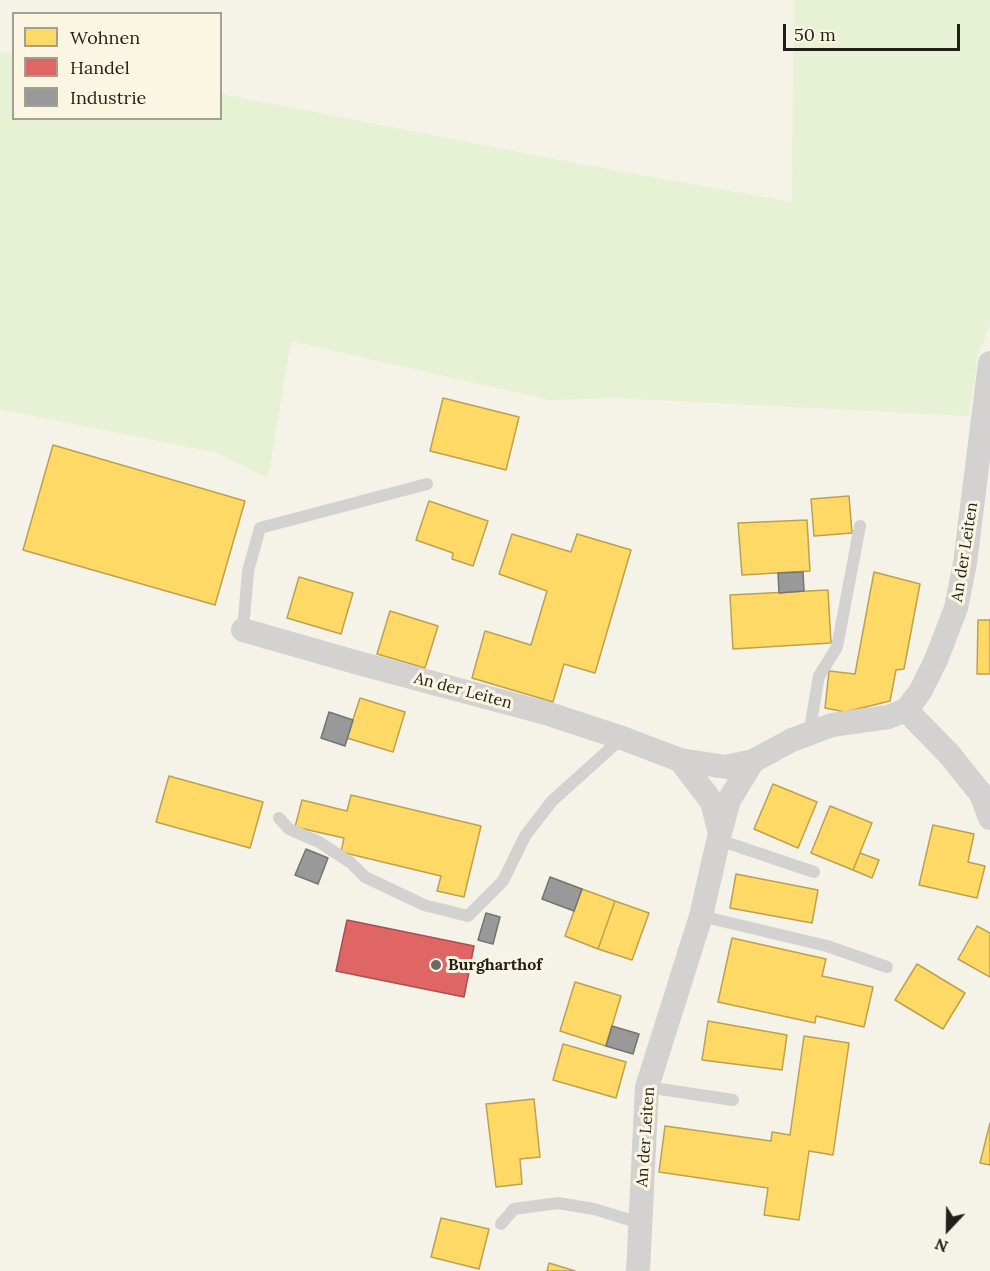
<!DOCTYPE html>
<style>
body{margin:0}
#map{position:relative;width:990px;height:1271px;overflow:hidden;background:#f5f2e8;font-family:Lora,serif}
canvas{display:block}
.legend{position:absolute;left:12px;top:12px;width:210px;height:108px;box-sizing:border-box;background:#fbf6e2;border:2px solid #a4a091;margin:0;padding:8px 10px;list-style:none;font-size:18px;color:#211f18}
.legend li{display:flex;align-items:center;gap:12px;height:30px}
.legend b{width:30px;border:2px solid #a4a091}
.north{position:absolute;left:918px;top:1199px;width:60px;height:60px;-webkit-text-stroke:4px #fbf6e2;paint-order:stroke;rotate:202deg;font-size:16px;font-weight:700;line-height:24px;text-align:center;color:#211f18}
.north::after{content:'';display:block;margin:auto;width:21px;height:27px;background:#211f18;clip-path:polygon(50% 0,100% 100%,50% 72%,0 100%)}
.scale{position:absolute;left:783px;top:24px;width:177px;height:27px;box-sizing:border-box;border:3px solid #211f18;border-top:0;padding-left:8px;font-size:18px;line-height:21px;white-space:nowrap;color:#211f18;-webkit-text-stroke:4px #fbf6e2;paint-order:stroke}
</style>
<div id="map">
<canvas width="990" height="1271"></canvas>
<ul class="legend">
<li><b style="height:16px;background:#ffd966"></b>Wohnen</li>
<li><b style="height:16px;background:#e06666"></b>Handel</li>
<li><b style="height:16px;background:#999"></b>Industrie</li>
</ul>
<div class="north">N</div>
<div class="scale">50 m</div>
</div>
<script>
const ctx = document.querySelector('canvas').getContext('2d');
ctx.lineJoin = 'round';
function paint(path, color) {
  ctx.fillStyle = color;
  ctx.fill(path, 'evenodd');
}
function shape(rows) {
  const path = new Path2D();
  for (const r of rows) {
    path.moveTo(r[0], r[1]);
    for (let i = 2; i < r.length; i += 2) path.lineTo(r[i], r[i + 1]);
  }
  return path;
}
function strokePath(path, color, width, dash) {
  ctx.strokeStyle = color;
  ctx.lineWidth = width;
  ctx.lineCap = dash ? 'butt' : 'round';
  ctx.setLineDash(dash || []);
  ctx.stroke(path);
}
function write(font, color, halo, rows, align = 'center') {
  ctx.font = font + ' Lora,serif';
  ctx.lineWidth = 6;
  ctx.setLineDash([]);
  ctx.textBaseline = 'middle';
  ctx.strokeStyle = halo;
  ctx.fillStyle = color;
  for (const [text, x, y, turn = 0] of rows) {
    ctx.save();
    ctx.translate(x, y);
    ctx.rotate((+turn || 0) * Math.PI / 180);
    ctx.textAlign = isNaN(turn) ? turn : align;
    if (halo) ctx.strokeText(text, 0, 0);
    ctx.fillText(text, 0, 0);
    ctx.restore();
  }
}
paint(shape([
 [794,0,990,0,990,324,978,354,969,416,615,398,550,400,291,341,268,478,217,453,0,409,0,51,13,54,14,118,220,118,221,94,596,167,792,202]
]), '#e7f1d4');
const homes = shape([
 [443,398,519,417,506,470,430,451,443,398],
 [53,445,245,501,215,605,23,550,53,445],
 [849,496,852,533,814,536,811,499,849,496],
 [429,501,488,521,473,566,452,559,453,553,416,540,429,501],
 [807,520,810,571,742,575,738,523,807,520],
 [512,534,571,552,577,534,631,550,595,673,564,664,553,702,472,678,485,631,531,645,547,591,499,574,512,534],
 [874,572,920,584,904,669,896,670,890,701,845,712,825,708,829,671,855,674,874,572],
 [299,577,353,593,341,634,287,618,299,577],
 [828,590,831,643,733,649,730,595,828,590],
 [390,611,438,626,425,668,377,654,390,611],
 [978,620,990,620,990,674,977,674,978,620],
 [360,698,405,712,393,752,347,738,360,698],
 [169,776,263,802,250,848,156,822,169,776],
 [773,784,817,802,798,848,754,829,773,784],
 [351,795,481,826,464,897,437,891,441,876,341,852,344,838,295,827,302,800,347,811,351,795],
 [830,806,872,823,853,870,811,853,830,806],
 [933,825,974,834,968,862,985,866,977,898,919,885,933,825],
 [860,853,879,860,872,878,853,870,860,853],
 [736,874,818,890,812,923,730,908,736,874],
 [582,889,615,901,598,949,565,936,582,889],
 [615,901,649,913,632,960,598,949,615,901],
 [977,926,990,933,990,977,958,959,977,926],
 [732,938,826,959,822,976,873,987,864,1027,816,1016,815,1023,718,1002,732,938],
 [917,964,965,993,943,1029,895,1000,917,964],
 [575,982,621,996,606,1046,560,1031,575,982],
 [708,1021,787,1035,782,1070,702,1060,708,1021],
 [804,1036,849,1043,833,1155,809,1151,799,1220,764,1215,768,1188,659,1172,665,1126,771,1141,772,1132,790,1135,804,1036],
 [563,1044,626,1062,616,1098,553,1080,563,1044],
 [534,1099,540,1157,520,1159,522,1184,496,1187,486,1104,534,1099],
 [990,1123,990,1165,980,1163,990,1123],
 [441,1218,489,1229,479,1269,431,1257,441,1218],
 [549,1263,575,1271,547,1271,549,1263]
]);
paint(homes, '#ffd966');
strokePath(homes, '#bca14f', 1.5);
const shops = shape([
 [347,920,474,946,464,997,336,971,347,920]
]);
paint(shops, '#e06666');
strokePath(shops, '#a7514f', 1.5);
const industry = shape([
 [803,572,804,591,779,593,778,573,803,572],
 [329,712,353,720,345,746,321,738,329,712],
 [306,849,328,858,318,884,295,875,306,849],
 [550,877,582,889,574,911,542,899,550,877],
 [486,913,500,917,493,944,478,940,486,913],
 [612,1026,639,1034,633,1054,606,1046,612,1026]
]);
paint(industry, '#999');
strokePath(industry, '#757472', 1.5);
strokePath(shape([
 [243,630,248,571,260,528,427,484],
 [809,734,819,676,837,647,860,526],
 [279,818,289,829,319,842,351,863,365,877,424,905,468,916,503,881,525,836,552,801,622,738],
 [719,840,814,872],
 [701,916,827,946,887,967],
 [647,1087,733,1100],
 [501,1224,514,1209,558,1203,594,1209,640,1223]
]), '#d3d2d1', 12);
strokePath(shape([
 [243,630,362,664,549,714,622,738,680,760,712,802,720,833,701,916,647,1087,638,1271],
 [906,710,949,754,981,794,990,818],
 [680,760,726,767,753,761,792,740,832,725,888,717,906,710,920,692,936,660,956,608,965,563,990,363],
 [720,833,729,800,753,761]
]), '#d3d2d1', 24);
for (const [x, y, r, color] of [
 [436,965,6,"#6b6961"]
]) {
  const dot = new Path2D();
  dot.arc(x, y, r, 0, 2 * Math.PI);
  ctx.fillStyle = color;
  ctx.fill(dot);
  strokePath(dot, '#fbf6e2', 2);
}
write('16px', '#211f18', '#fbf6e2', [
 ["An der Leiten",965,552,-81],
 ["An der Leiten",463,691,15],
 ["An der Leiten",646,1137,-86]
]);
write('bold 16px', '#211f18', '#fbf6e2', [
 ["Burgharthof",448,965]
], 'left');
</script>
